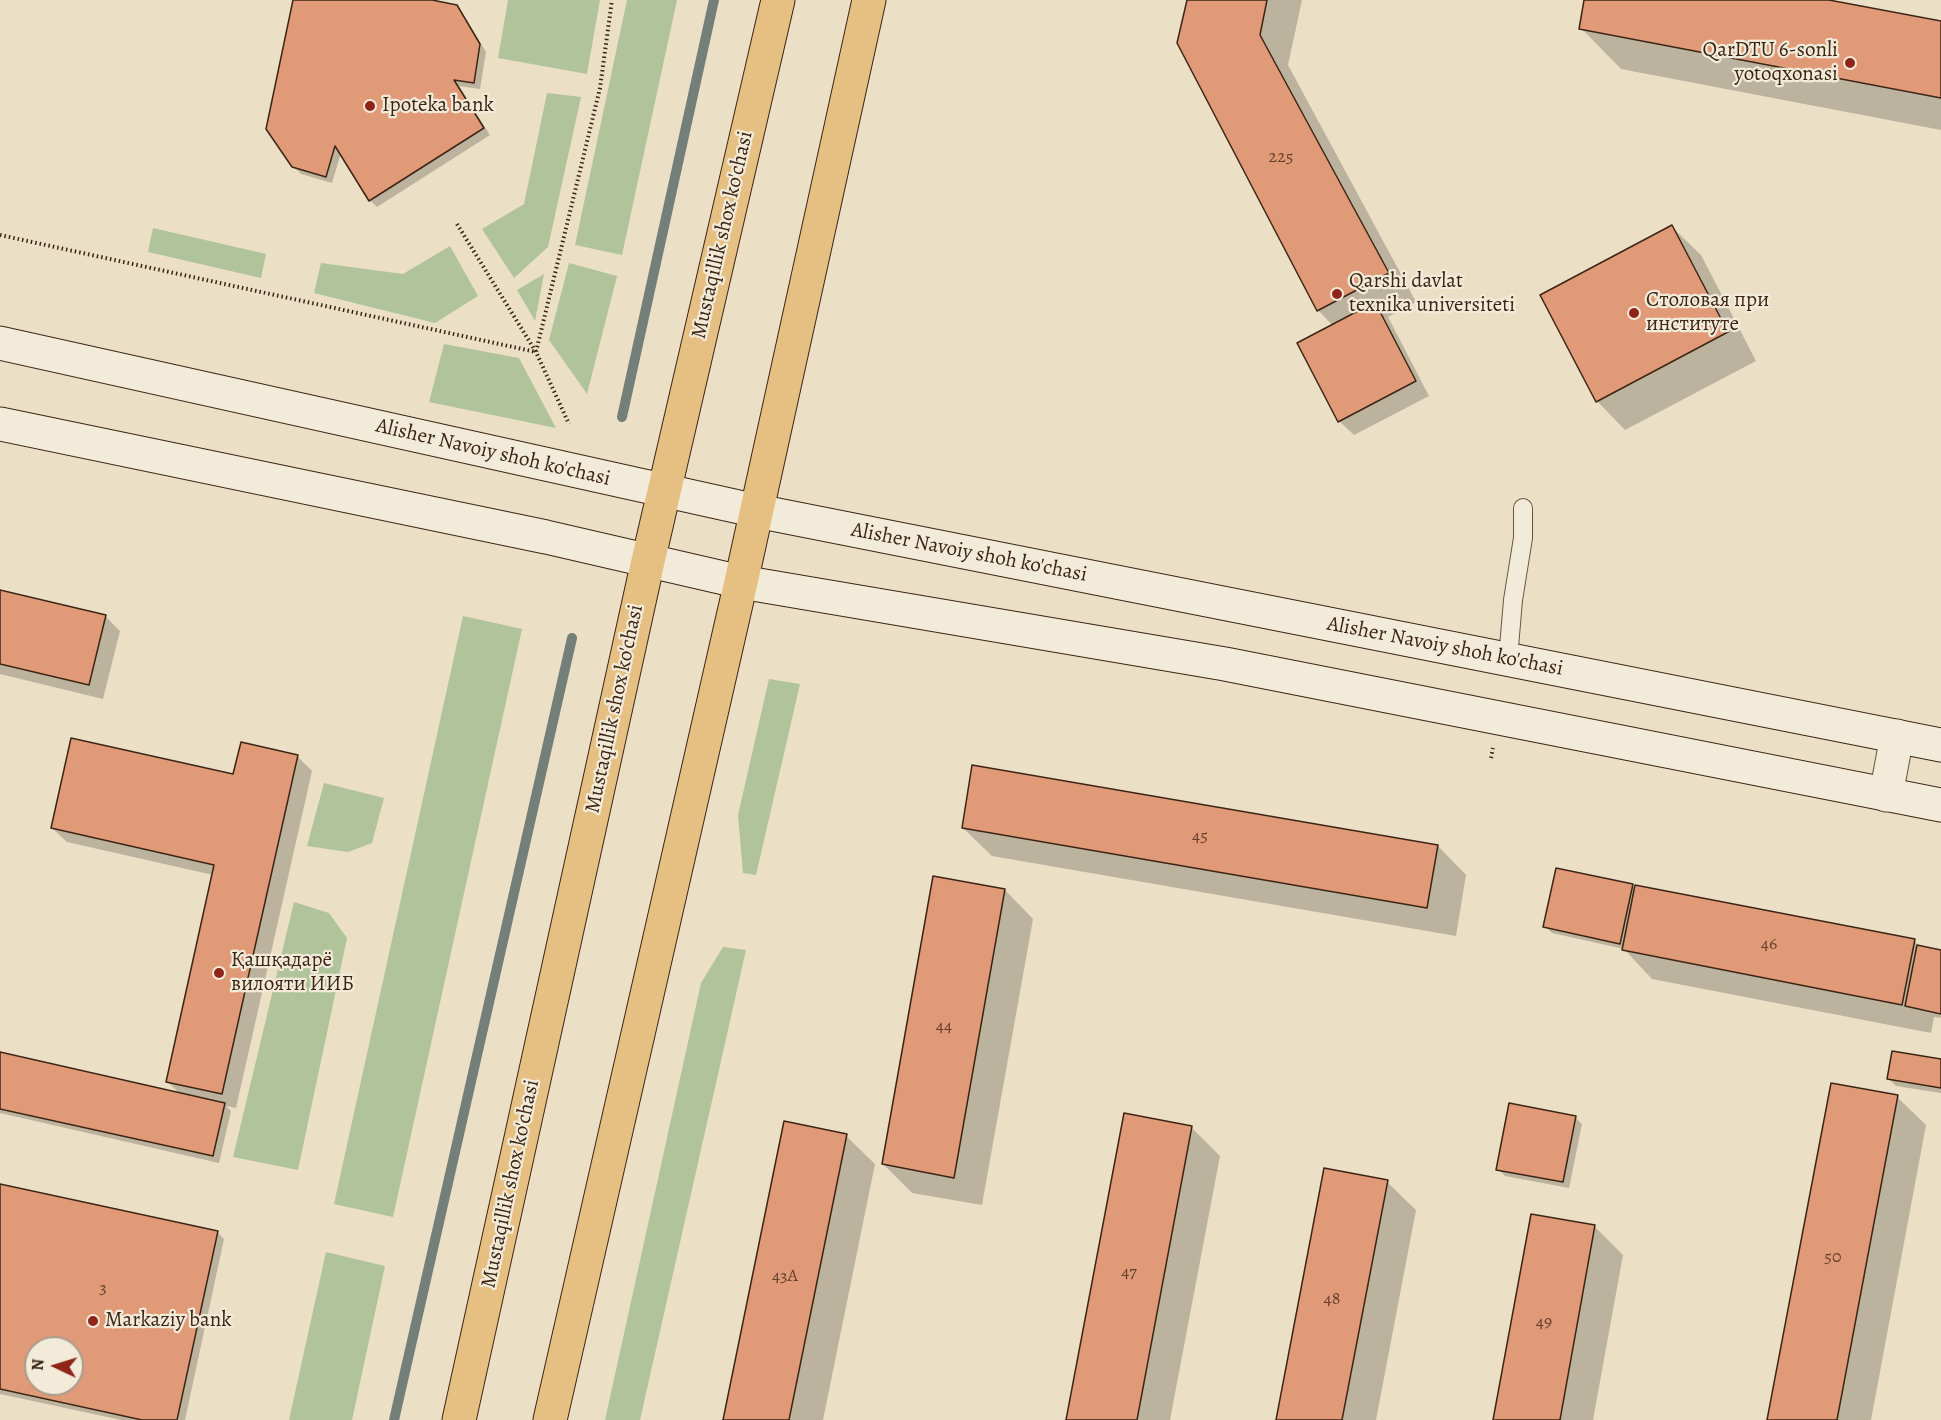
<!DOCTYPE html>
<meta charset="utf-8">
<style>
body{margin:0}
#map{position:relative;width:1941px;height:1420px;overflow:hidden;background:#ebe0c6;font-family:Alegreya,serif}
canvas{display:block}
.north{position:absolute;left:24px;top:1336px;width:60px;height:60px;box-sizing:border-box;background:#f2ebda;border:2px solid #aa9c8b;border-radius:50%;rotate:274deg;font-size:16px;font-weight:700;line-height:24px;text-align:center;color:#3d2515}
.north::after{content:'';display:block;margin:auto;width:21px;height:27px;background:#8f2418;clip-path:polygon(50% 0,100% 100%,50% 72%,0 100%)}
</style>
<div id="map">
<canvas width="1941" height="1420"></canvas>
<div class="north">N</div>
</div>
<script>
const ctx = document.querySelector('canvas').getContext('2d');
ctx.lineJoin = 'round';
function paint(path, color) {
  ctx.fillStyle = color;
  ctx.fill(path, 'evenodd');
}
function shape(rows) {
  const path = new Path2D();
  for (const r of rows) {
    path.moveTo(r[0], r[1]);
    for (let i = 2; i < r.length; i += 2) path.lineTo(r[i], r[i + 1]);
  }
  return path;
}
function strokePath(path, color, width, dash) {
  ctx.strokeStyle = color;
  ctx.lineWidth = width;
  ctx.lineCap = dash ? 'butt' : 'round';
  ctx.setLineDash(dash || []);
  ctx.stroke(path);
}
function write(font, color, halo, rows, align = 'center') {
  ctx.font = font + ' Alegreya,serif';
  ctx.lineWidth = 4.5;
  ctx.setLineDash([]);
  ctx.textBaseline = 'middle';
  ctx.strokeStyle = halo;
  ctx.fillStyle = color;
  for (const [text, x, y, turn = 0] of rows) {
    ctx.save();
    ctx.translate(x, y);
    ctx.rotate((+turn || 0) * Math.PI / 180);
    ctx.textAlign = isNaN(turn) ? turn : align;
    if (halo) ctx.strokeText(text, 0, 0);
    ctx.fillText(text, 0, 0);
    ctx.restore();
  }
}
paint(shape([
 [508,0,600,0,587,74,498,58],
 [627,0,677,0,622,255,575,245],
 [547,93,581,97,548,247,514,278,482,229,524,204],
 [153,228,266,254,261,278,148,252],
 [450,246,478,296,435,323,314,293,321,263,403,274],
 [569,263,617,276,587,394,549,340],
 [544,274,535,321,517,290],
 [444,344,519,358,556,428,429,402],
 [463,616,522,629,393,1217,334,1204],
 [769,679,800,684,756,875,743,873,738,815],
 [324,783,384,798,372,843,348,852,307,846],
 [294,902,329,913,347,938,298,1170,233,1157],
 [723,947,746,950,640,1420,605,1420,701,983],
 [326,1252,385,1266,352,1420,289,1420]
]), '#b1c39a');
paint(shape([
 [294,0,425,0,456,7,463,14,486,52,480,89,459,86,490,135,377,207,370,200,341,153,332,183,301,174,293,166],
 [1188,0,1302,0,1288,65,1416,302,1388,317,1429,396,1354,435,1339,421,1333,326,1318,310],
 [1586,0,1821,0,1941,23,1941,130,1621,69,1581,28],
 [1672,227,1701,255,1756,361,1625,430,1597,401],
 [0,591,105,616,120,631,103,699,0,674],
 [297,756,312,771,236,1108,226,1106,231,1111,219,1163,0,1113,0,1053,180,1094,167,1081,213,875,67,842,52,828,235,776],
 [963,828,1438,846,1466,875,1456,936,992,856],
 [1633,886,1636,889,1914,941,1922,948,1941,952,1941,1018,1934,1017,1931,1033,1652,979,1624,949,1552,933,1545,926],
 [1005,890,1033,919,982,1205,912,1193,883,1164],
 [1941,1060,1941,1093,1896,1086,1889,1079],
 [1897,1097,1926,1125,1871,1420,1769,1420],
 [1575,1117,1582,1124,1569,1188,1505,1176,1498,1169],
 [1191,1127,1220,1156,1170,1420,1067,1420],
 [846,1136,875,1164,823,1420,725,1420],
 [1387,1182,1416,1210,1376,1420,1278,1420],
 [0,1185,217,1232,224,1239,185,1420,121,1420,0,1394],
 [36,1348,72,1348,72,1384,36,1384],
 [1595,1227,1623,1255,1593,1420,1495,1420]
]), '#0003');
strokePath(shape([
 [622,417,714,0],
 [394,1420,572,638]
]), '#757f79', 10);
const building = shape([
 [293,0,432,0,457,5,480,44,474,83,454,80,484,128,369,201,335,146,326,177,292,167,266,129,293,0],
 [1187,0,1267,0,1260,35,1389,273,1317,311,1177,43,1187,0],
 [1584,0,1829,0,1941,21,1941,98,1579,29,1584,0],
 [1672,225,1728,332,1596,402,1540,295,1672,225],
 [1375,302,1416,381,1338,422,1297,343,1375,302],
 [0,590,106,615,89,685,0,664,0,590],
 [71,738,233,774,241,742,298,755,222,1094,166,1082,214,865,51,828,71,738],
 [972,765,1438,845,1427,908,962,828,972,765],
 [1556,868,1633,884,1620,944,1543,927,1556,868],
 [933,876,1005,889,954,1178,882,1164,933,876],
 [1635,885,1915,939,1902,1005,1622,950,1635,885],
 [1917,945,1941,950,1941,1014,1905,1006,1917,945],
 [1892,1051,1941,1059,1941,1088,1887,1079,1892,1051],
 [0,1052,225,1103,213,1156,0,1109,0,1052],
 [1831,1083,1898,1095,1837,1420,1767,1420,1831,1083],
 [1509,1103,1576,1116,1563,1182,1496,1170,1509,1103],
 [1124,1113,1192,1126,1137,1420,1066,1420,1124,1113],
 [784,1121,847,1134,789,1420,723,1420,784,1121],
 [1324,1168,1388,1180,1342,1420,1276,1420,1324,1168],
 [0,1184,218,1231,177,1420,142,1420,0,1389,0,1184],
 [36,1348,72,1348,72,1384,36,1384,36,1348],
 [1531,1214,1595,1225,1560,1420,1493,1420,1531,1214]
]);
paint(building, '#e09a78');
strokePath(building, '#3d2515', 1.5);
const service = shape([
 [1508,659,1513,600,1523,538,1523,508]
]);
const tertiary = shape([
 [1886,795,1897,736]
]);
const secondary = shape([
 [0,343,757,511,1941,745],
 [0,424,546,537,741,582,1225,664,1941,805]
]);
const primary = shape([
 [459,1420,648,561,778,0],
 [550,1420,741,582,869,0]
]);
strokePath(service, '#685441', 20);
strokePath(tertiary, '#685441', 35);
strokePath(secondary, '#3d2515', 35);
strokePath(primary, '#3d2515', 35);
strokePath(shape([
 [457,224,536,352,569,424],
 [0,235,536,352,600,88,612,0],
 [1491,758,1493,748]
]), '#3d2515', 4, [1.5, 3]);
strokePath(service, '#f2ebda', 18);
strokePath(tertiary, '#f2ebda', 33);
strokePath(secondary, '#f2ebda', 33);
strokePath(primary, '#e6c083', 33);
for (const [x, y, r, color] of [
 [1850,63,6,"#8f2418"],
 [370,106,6,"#8f2418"],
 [1337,294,6,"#8f2418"],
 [1634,313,6,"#8f2418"],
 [219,973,6,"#8f2418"],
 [93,1321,6,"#8f2418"]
]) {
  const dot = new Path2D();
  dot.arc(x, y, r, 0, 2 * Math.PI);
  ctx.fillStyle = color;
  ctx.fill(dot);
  strokePath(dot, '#f2ebda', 2);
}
write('18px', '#66422e', null, [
 ["225",1281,158],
 ["45",1200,837],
 ["46",1769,945],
 ["44",944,1027],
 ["50",1833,1258],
 ["47",1129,1273],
 ["43A",785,1277],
 ["3",103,1289],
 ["48",1332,1300],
 ["49",1544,1323]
]);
write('21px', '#3d2515', '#f2ebda', [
 ["QarDTU 6-sonli",1838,51,"right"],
 ["yotoqxonasi",1838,75,"right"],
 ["Ipoteka bank",382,106],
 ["Qarshi davlat",1349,282],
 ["texnika universiteti",1349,306],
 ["Столовая при",1646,301],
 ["институте",1646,325],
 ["Қашқадарё",231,961],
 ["вилояти ИИБ",231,985],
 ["Markaziy bank",105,1321]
], 'left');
write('21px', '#3d2515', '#f2ebda', [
 ["Mustaqillik shox ko'chasi",723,235,-77],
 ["Alisher Navoiy shoh ko'chasi",493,453,13],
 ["Alisher Navoiy shoh ko'chasi",969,553,11],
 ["Alisher Navoiy shoh ko'chasi",1445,647,11],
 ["Mustaqillik shox ko'chasi",615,709,-78],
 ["Mustaqillik shox ko'chasi",511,1184,-78]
]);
</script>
